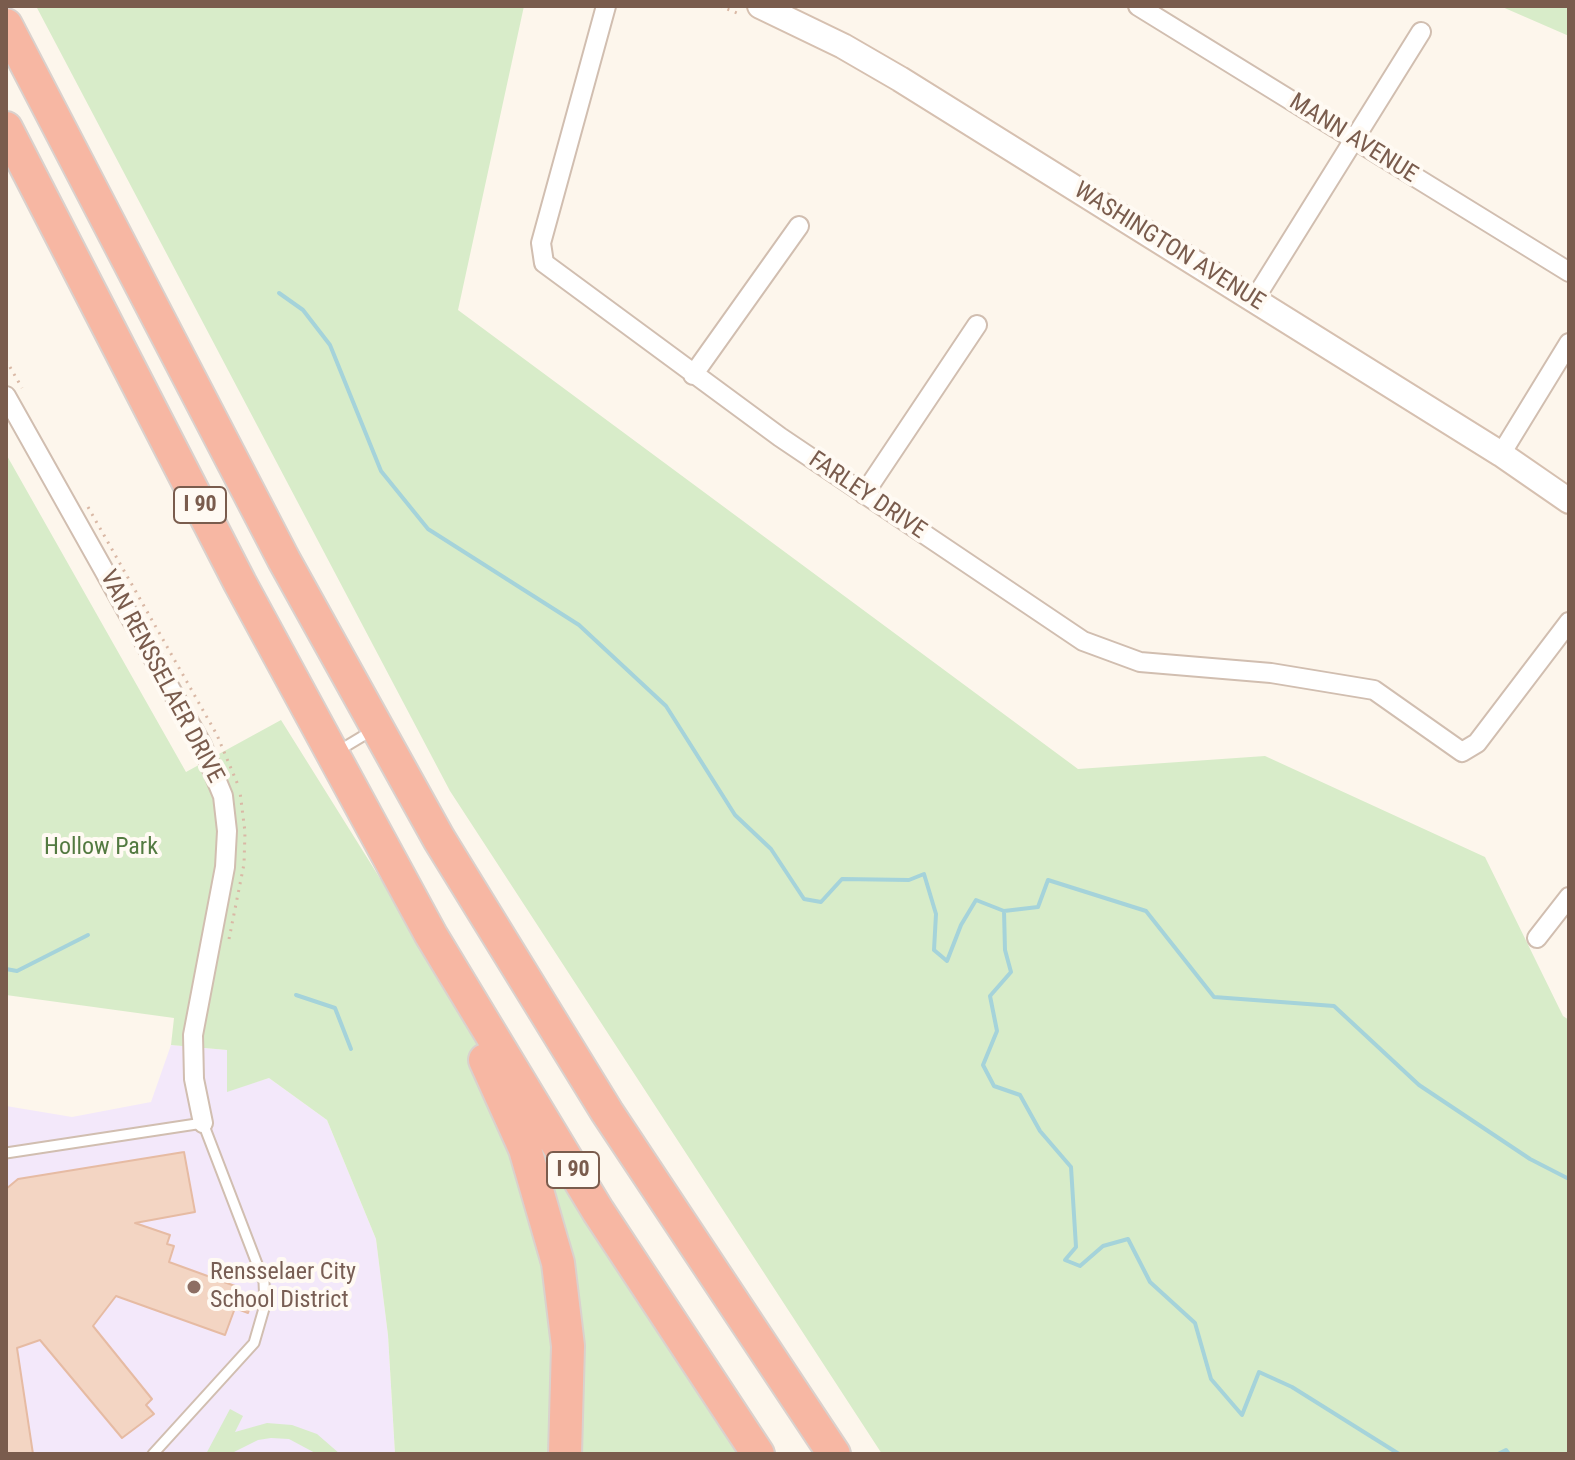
<!DOCTYPE html>
<style>
body{margin:0}
#map{position:relative;width:1575px;height:1460px;overflow:hidden;background:#fdf6ec;font-family:"Roboto Condensed",sans-serif}
canvas{display:block}
.frame{position:absolute;inset:0;border:8px solid #7a5c4d;pointer-events:none}
</style>
<div id="map">
<canvas width="1575" height="1460"></canvas>
<div class="frame"></div>
</div>
<script>
const ctx = document.querySelector('canvas').getContext('2d');
ctx.lineJoin = 'round';
function paint(path, color) {
  ctx.fillStyle = color;
  ctx.fill(path, 'evenodd');
}
function shape(rows) {
  const path = new Path2D();
  for (const r of rows) {
    path.moveTo(r[0], r[1]);
    for (let i = 2; i < r.length; i += 2) path.lineTo(r[i], r[i + 1]);
  }
  return path;
}
function strokePath(path, color, width, dash) {
  ctx.strokeStyle = color;
  ctx.lineWidth = width;
  ctx.lineCap = dash ? 'butt' : 'round';
  ctx.setLineDash(dash || []);
  ctx.stroke(path);
}
function write(font, color, halo, rows, align = 'center') {
  ctx.font = font + ' "Roboto Condensed",sans-serif';
  ctx.lineWidth = 8;
  ctx.setLineDash([]);
  ctx.textBaseline = 'middle';
  ctx.strokeStyle = halo;
  ctx.fillStyle = color;
  for (const [text, x, y, turn = 0] of rows) {
    ctx.save();
    ctx.translate(x, y);
    ctx.rotate((+turn || 0) * Math.PI / 180);
    ctx.textAlign = isNaN(turn) ? turn : align;
    if (halo) ctx.strokeText(text, 0, 0);
    ctx.fillText(text, 0, 0);
    ctx.restore();
  }
}
paint(shape([
 [171,1045,227,1050,227,1091,269,1078,327,1120,376,1239,388,1335,395,1454,6,1454,6,1106,72,1117,151,1102]
]), '#f3e8fa');
paint(shape([
 [36,6,524,6,458,310,1078,769,1265,756,1485,857,1563,1016,1569,1020,1569,1454,882,1454,450,791],
 [1500,6,1569,6,1569,36],
 [6,454,186,772,281,720,740,1454,395,1454,388,1335,376,1239,327,1120,269,1078,227,1092,227,1050,171,1045,174,1018,6,995],
 [230,1409,243,1416,235,1432,267,1423,292,1425,317,1434,340,1454,317,1454,289,1439,271,1438,258,1440,230,1454,206,1454]
]), '#d8ecc9');
strokePath(shape([
 [279,293,303,310,330,345,381,471,428,529,579,625,666,706,735,815,771,849,804,899,821,902,842,879,909,880,924,874,936,914,934,950,947,961,961,925,976,900,1004,911,1005,950,1011,972,990,996,997,1031,983,1065,994,1086,1020,1095,1040,1131,1071,1167,1076,1247,1065,1260,1080,1266,1103,1246,1128,1239,1150,1282,1195,1323,1211,1379,1242,1415,1259,1372,1292,1387,1399,1454],
 [1004,911,1038,907,1048,880,1146,911,1214,997,1334,1006,1419,1085,1530,1159,1569,1179],
 [6,969,17,971,88,935],
 [296,995,335,1008,351,1049],
 [1498,1454,1506,1450,1509,1454]
]), '#a5d3da', 4);
const building = shape([
 [184,1152,195,1212,135,1223,170,1235,167,1244,174,1246,169,1262,235,1286,233,1294,252,1300,248,1313,235,1308,225,1335,116,1296,93,1326,152,1399,146,1405,154,1414,122,1438,40,1340,17,1348,33,1454,6,1454,6,1189,18,1179,184,1152]
]);
paint(building, '#f3d5c3');
strokePath(building, '#e6bba3', 2);
const lane = shape([
 [338,751,373,730],
 [6,1153,203,1123,264,1282,265,1305,254,1343,153,1454]
]);
const street = shape([
 [606,6,541,243,544,263,780,437,1083,641,1140,662,1271,673,1374,690,1462,752,1477,743,1569,622],
 [1138,6,1569,272],
 [1254,300,1421,32],
 [693,375,799,226],
 [6,396,202,745,223,796,227,831,225,867,193,1035,194,1079,203,1123],
 [1501,454,1569,343],
 [864,494,977,325],
 [1537,938,1569,897]
]);
const secondary = shape([
 [760,6,843,46,900,79,1501,454,1569,501]
]);
const highway = shape([
 [6,25,284,560,439,839,607,1112,834,1454],
 [6,128,240,583,431,935,598,1211,758,1454],
 [485,1060,525,1149,558,1263,568,1346,565,1454]
]);
strokePath(lane, '#d1beb0', 13);
strokePath(street, '#d1beb0', 22);
strokePath(secondary, '#d6c0b0', 28);
strokePath(highway, '#dad1cd', 36);
strokePath(shape([
 [720,6,742,15],
 [6,360,22,388],
 [88,507,217,735,238,785],
 [229,939,244,864,245,832,240,792]
]), '#d9b8a5', 3, [2, 6]);
strokePath(lane, '#fff', 9);
strokePath(street, '#fff', 18);
strokePath(secondary, '#fff', 24);
strokePath(highway, '#f7b7a3', 32);
for (const [x, y, r, color] of [
 [194,1287,8,"#8d6e63"]
]) {
  const dot = new Path2D();
  dot.arc(x, y, r, 0, 2 * Math.PI);
  ctx.fillStyle = color;
  ctx.fill(dot);
  strokePath(dot, '#fffaf3', 3);
}
for (const [x, y, w] of [
 [200,505,52],
 [573,1170,52]
]) {
  const box = new Path2D();
  box.roundRect(x - w / 2, y - 18, w, 36, 6);
  ctx.fillStyle = '#fffaf3';
  ctx.fill(box);
  strokePath(box, '#7a5c4d', 2);
}
write('bold 22px', '#7a5c4d', null, [
 ["I 90",200,505],
 ["I 90",573,1170]
]);
write('24px', '#7a5c4d', '#fffaf3', [
 ["MANN AVENUE",1353,139,32],
 ["WASHINGTON AVENUE",1169,247,32],
 ["FARLEY DRIVE",867,496,34],
 ["VAN RENSSELAER DRIVE",161,677,62]
]);
write('24px', '#537a41', '#fffaf3', [
 ["Hollow Park",101,848]
]);
write('24px', '#785e54', '#fffaf3', [
 ["Rensselaer City",210,1273],
 ["School District",210,1301]
], 'left');
</script>
